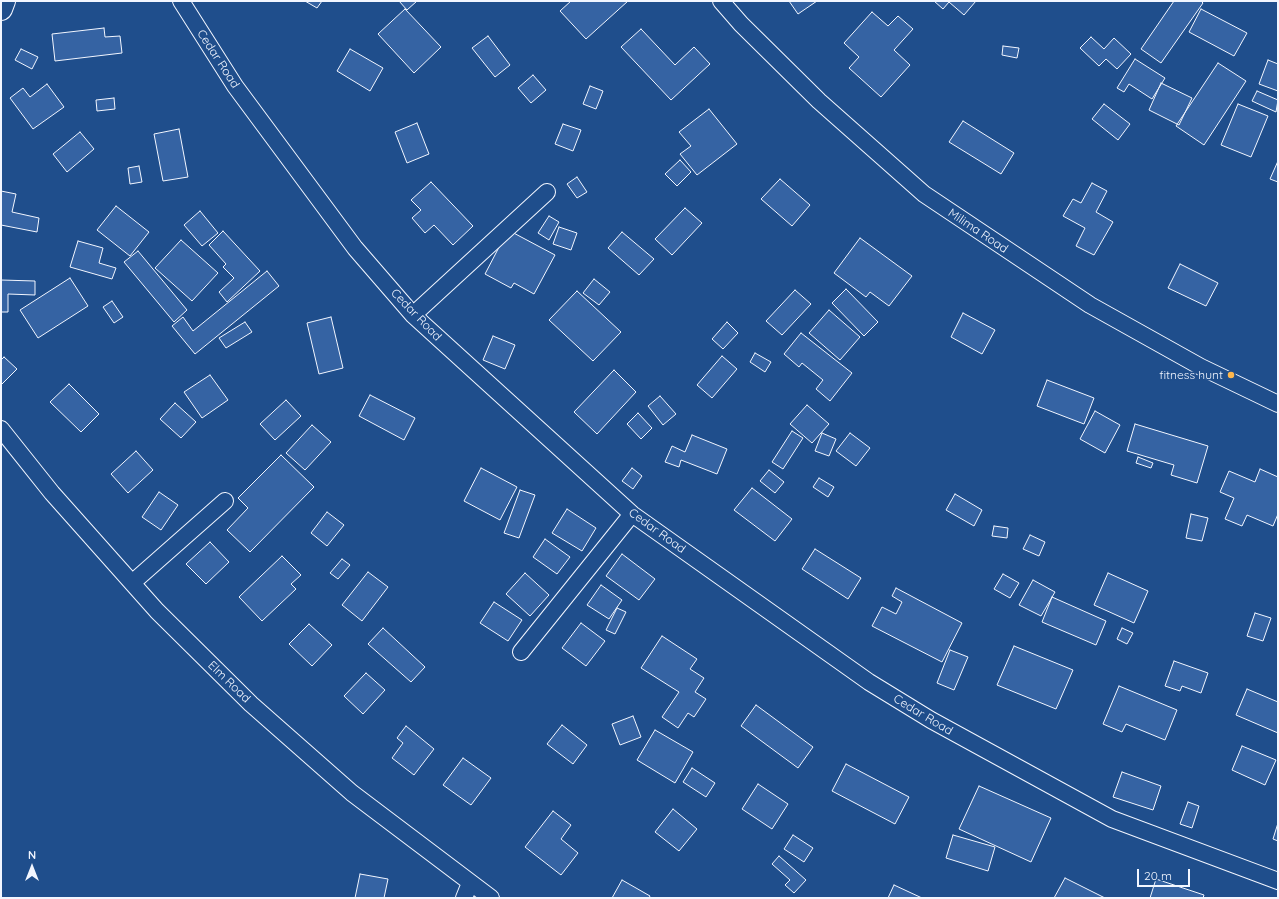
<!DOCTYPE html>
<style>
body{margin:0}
#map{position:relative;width:1279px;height:899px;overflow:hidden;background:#1f4e8c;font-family:Quicksand,sans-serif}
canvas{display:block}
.frame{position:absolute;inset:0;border:2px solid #f2f6ff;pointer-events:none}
.north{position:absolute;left:12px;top:847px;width:40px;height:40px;-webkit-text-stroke:3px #1f4e8c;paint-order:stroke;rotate:0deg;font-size:11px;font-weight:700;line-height:16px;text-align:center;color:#f2f6ff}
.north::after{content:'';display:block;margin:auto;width:14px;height:18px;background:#f2f6ff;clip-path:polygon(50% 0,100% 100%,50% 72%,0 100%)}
.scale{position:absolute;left:1137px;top:869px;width:53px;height:18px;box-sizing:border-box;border:2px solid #f2f6ff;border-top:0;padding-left:5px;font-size:12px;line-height:14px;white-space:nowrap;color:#f2f6ff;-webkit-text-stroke:3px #1f4e8c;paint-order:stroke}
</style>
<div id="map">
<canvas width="1279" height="899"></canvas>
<div class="frame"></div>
<div class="north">N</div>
<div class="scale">20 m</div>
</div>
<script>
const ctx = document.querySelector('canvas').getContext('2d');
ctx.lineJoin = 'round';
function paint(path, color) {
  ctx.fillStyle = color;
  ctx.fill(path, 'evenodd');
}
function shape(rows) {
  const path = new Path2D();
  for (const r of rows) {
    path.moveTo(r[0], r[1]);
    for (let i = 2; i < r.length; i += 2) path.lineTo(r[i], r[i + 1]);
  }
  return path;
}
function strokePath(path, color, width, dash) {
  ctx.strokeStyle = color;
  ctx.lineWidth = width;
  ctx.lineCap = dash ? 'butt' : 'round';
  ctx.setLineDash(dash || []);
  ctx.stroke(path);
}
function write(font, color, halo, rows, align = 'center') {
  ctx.font = font + ' Quicksand,sans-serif';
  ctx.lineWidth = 3;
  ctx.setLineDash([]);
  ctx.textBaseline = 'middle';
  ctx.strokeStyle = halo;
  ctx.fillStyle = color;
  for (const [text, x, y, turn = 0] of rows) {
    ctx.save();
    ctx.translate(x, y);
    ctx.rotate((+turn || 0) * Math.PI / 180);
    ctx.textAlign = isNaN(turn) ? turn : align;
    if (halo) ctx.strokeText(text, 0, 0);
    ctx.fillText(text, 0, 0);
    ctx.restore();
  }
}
const building = shape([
 [305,1,322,1,317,8,305,1],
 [399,1,417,1,407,10,399,1],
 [571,1,628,1,586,39,560,11,571,1],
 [789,1,817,1,798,14,789,1],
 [934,1,976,1,964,15,949,2,943,9,934,1],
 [1174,1,1201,1,1203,3,1161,63,1141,49,1174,1],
 [405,9,441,47,414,73,378,34,405,9],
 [1201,9,1247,33,1234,56,1189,32,1201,9],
 [872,12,888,26,898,16,913,29,894,50,910,65,881,97,849,68,859,57,844,43,872,12],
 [104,28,105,37,120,36,122,53,55,61,52,34,104,28],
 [641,29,675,65,694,47,710,64,671,100,621,47,641,29],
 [488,36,510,65,495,77,472,48,488,36],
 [1091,37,1104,49,1114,38,1131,54,1117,69,1106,59,1099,66,1080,48,1091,37],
 [1003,46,1019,48,1017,58,1002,55,1003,46],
 [21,49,38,57,32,69,15,60,21,49],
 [350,49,383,68,370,91,337,71,350,49],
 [1135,59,1165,78,1152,99,1129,84,1124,92,1117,88,1135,59],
 [1268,60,1278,64,1278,91,1259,84,1268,60],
 [1218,63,1246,81,1204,145,1176,126,1218,63],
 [533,75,546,90,531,103,518,88,533,75],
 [1161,83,1192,98,1179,125,1149,110,1161,83],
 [47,84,64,107,33,129,10,98,23,88,30,97,47,84],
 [590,86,603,91,596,109,583,104,590,86],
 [1257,91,1278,100,1276,112,1252,101,1257,91],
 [114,98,115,109,97,111,96,100,114,98],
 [1104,104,1130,124,1118,140,1092,119,1104,104],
 [1238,104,1268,116,1251,157,1221,145,1238,104],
 [709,109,737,144,697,175,680,154,691,146,679,132,709,109],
 [963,121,1014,153,1001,174,949,142,963,121],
 [417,123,429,154,407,163,395,132,417,123],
 [563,124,581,130,573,151,555,144,563,124],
 [179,129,188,177,163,181,154,134,179,129],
 [80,132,94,149,67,172,53,154,80,132],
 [680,160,691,172,677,186,665,174,680,160],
 [1278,161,1278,182,1270,179,1278,161],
 [139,166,142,182,130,184,128,168,139,166],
 [577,177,587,192,577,198,567,184,577,177],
 [780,179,810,205,792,226,761,199,780,179],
 [431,182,473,226,453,245,434,225,425,233,412,218,421,210,411,200,431,182],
 [1092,183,1107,191,1096,212,1113,222,1094,255,1076,246,1085,228,1063,216,1073,199,1081,203,1092,183],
 [1,191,16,194,12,212,39,218,37,232,1,225,1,191],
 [116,206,149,232,130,256,97,230,116,206],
 [685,208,702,223,672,255,655,239,685,208],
 [200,211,218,233,202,246,184,225,200,211],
 [549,216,559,222,549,240,538,233,549,216],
 [559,227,577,233,571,250,553,244,559,227],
 [508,230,555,255,534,294,514,283,511,288,485,274,508,230],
 [223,231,260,271,227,302,219,292,234,278,223,267,226,264,209,245,223,231],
 [622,232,654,259,639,275,608,248,622,232],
 [860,238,912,276,889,306,870,292,866,297,834,273,860,238],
 [181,240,218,273,192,301,155,268,181,240],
 [78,241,103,248,99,263,116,268,112,279,70,267,78,241],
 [138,251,187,310,174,322,124,262,138,251],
 [1180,264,1218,283,1206,306,1168,288,1180,264],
 [267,271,279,286,195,354,172,326,183,317,193,331,267,271],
 [70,278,88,306,38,338,20,310,70,278],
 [594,279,610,292,599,305,583,293,594,279],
 [1,280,35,281,35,295,8,294,8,312,1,312,1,280],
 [846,289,878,322,864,336,832,303,846,289],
 [795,290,811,304,782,335,766,321,795,290],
 [577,291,621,332,593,361,549,320,577,291],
 [112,301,123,317,114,323,103,307,112,301],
 [829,310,860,337,840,360,809,333,829,310],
 [963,313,995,330,982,354,951,337,963,313],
 [331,317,343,368,319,374,307,323,331,317],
 [245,322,252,332,226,348,219,338,245,322],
 [727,322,738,333,723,349,712,339,727,322],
 [801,333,852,373,830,401,816,389,823,380,802,363,799,367,784,354,801,333],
 [493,336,515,345,505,369,483,360,493,336],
 [755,353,771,362,765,372,750,362,755,353],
 [722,356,737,369,712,398,697,385,722,356],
 [4,357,17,369,1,385,1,360,4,357],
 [614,370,636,392,597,434,574,412,614,370],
 [210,375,228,400,202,418,184,392,210,375],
 [1047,380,1094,398,1084,424,1037,406,1047,380],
 [69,384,99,414,81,432,50,402,69,384],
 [370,395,415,418,404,440,359,416,370,395],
 [660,396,676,414,663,425,648,406,660,396],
 [286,400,301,416,275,440,260,424,286,400],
 [175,403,196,422,181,438,160,419,175,403],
 [807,405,829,424,812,443,790,424,807,405],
 [1095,411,1120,425,1105,453,1080,439,1095,411],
 [638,413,652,428,641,439,627,424,638,413],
 [1135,424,1208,446,1197,483,1171,475,1174,465,1127,451,1135,424],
 [312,425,331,442,305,470,286,453,312,425],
 [792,431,803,438,783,469,772,462,792,431],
 [822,433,836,439,829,456,815,451,822,433],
 [850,433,870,448,856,466,836,451,850,433],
 [692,435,727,449,717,474,681,460,679,467,665,462,672,446,685,452,692,435],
 [136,451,153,470,128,493,111,474,136,451],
 [281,455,314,487,250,552,227,530,248,508,238,498,281,455],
 [1138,457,1153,463,1151,468,1136,463,1138,457],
 [481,468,517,487,500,520,464,501,481,468],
 [632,468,642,476,633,489,622,481,632,468],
 [1260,469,1278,477,1278,514,1273,526,1247,515,1242,526,1225,519,1234,498,1220,492,1229,471,1255,482,1260,469],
 [769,470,784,482,775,493,760,481,769,470],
 [819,478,834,487,828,497,813,487,819,478],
 [752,488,792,519,775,541,734,510,752,488],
 [520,490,535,495,519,538,504,533,520,490],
 [159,492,178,505,161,530,142,517,159,492],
 [955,494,982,510,974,526,946,510,955,494],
 [567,509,596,528,582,551,552,533,567,509],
 [327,512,344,525,327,546,311,533,327,512],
 [1191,514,1208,518,1202,541,1186,538,1191,514],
 [994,526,1008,528,1007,538,992,536,994,526],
 [1030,535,1045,542,1039,556,1023,549,1030,535],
 [545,539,570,557,557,574,533,557,545,539],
 [210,542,229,562,206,584,186,564,210,542],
 [815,549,861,578,848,599,802,569,815,549],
 [622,554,655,579,639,600,606,576,622,554],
 [282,556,301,575,291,584,296,589,262,621,239,597,282,556],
 [342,559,350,565,338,579,330,573,342,559],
 [368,572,388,587,362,621,342,605,368,572],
 [525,573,549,595,530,616,506,594,525,573],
 [1108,573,1148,591,1134,623,1094,605,1108,573],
 [1003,574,1019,583,1010,598,994,589,1003,574],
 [1033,580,1055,592,1041,616,1019,605,1033,580],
 [601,585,622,600,609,619,587,605,601,585],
 [896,588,962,623,942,662,872,626,882,607,896,614,902,602,892,596,896,588],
 [1052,597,1106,621,1096,645,1042,622,1052,597],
 [494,602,522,620,508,641,480,623,494,602],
 [617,608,626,612,615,634,606,630,617,608],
 [1255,613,1271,618,1263,641,1247,636,1255,613],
 [581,623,605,641,586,666,562,648,581,623],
 [309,624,332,645,312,666,289,644,309,624],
 [383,628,425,667,411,682,368,644,383,628],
 [1122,628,1133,633,1127,644,1117,639,1122,628],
 [662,636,697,659,690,669,704,678,695,692,706,699,694,717,688,713,678,728,662,717,679,692,641,668,662,636],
 [1014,646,1073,670,1056,709,997,685,1014,646],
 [950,650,968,657,954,690,937,683,950,650],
 [1174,661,1208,673,1201,693,1182,686,1180,691,1165,686,1174,661],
 [366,673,385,690,363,714,344,696,366,673],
 [1119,686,1177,710,1165,740,1126,724,1122,732,1103,724,1119,686],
 [1247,689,1278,702,1278,733,1236,715,1247,689],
 [756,705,813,747,798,768,741,726,756,705],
 [633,716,641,737,620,745,612,724,633,716],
 [562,725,587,745,573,764,547,744,562,725],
 [406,726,434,749,414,775,392,758,403,743,397,738,406,726],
 [655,730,693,752,675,783,637,760,655,730],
 [1242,746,1276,760,1265,785,1232,770,1242,746],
 [463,758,491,778,471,805,443,785,463,758],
 [846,764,909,797,895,824,832,791,846,764],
 [692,768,715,783,706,797,683,782,692,768],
 [1122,772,1161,786,1153,810,1113,797,1122,772],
 [758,784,788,804,772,829,742,809,758,784],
 [979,786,1051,818,1031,862,959,829,979,786],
 [1188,802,1199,806,1192,828,1180,824,1188,802],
 [673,809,697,829,679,851,655,832,673,809],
 [553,811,571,825,561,839,578,853,561,875,525,847,553,811],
 [1278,823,1278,841,1273,839,1278,823],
 [793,835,813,848,804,862,784,849,793,835],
 [953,835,995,847,988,871,946,858,953,835],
 [779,856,806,880,794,893,785,885,790,880,772,864,779,856],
 [360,874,388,879,384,898,355,898,360,874],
 [1065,878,1105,898,1054,898,1065,878],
 [1156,879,1204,895,1203,898,1150,898,1156,879],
 [622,880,650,896,649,898,612,898,622,880],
 [894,885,922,898,888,898,894,885]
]);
paint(building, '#3563a3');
strokePath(building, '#f2f6ff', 1);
const street = shape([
 [181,1,235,86,355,248,413,315,632,514,869,682,931,720,1112,819,1278,881],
 [721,1,741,24,819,101,924,194,1090,305,1201,367,1278,404],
 [413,315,547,192],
 [1,429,52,493,157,611,251,704,352,793,491,898],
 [132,583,225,501],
 [521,652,632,514],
 [464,898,470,883]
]);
const secondary = shape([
 [1,9,4,1]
]);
strokePath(street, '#f2f6ff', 18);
strokePath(secondary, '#f2f6ff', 24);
strokePath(street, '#1f4e8c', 16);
strokePath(secondary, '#1f4e8c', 22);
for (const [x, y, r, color] of [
 [1231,375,4,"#ffb74d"]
]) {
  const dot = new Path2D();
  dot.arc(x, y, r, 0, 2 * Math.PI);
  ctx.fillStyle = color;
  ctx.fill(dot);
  strokePath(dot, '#1f4e8c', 1.5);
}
write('12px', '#f2f6ff', '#1f4e8c', [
 ["Cedar Road",218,59,57],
 ["Milima Road",978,231,34],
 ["Cedar Road",416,315,46],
 ["Cedar Road",657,531,36],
 ["Elm Road",229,682,44],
 ["Cedar Road",923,715,31]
]);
write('12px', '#f2f6ff', '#1f4e8c', [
 ["fitness hunt",1223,375]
], 'right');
</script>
